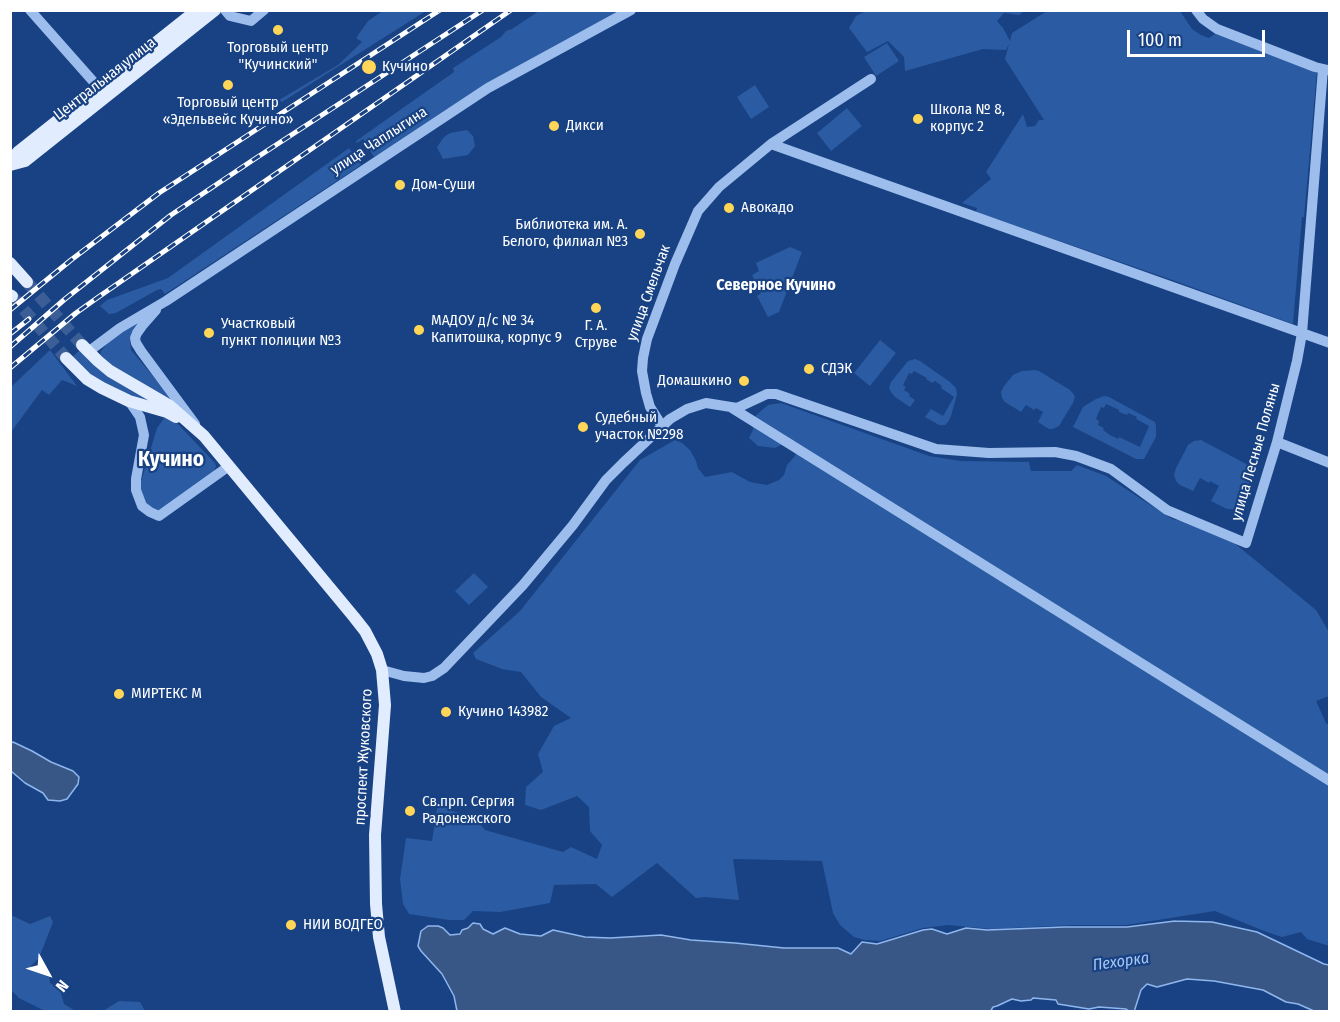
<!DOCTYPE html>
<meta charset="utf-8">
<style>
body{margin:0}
#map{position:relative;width:1340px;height:1022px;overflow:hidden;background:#184283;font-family:"Fira Sans Condensed",sans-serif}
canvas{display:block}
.frame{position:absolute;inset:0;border:12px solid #fff;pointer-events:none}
.north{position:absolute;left:18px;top:944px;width:60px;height:60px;-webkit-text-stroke:4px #184283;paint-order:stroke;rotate:130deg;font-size:16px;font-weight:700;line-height:24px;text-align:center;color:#fff}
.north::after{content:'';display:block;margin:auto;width:21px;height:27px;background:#fff;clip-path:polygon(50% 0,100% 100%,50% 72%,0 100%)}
.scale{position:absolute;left:1127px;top:30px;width:138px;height:27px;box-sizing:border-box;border:3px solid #fff;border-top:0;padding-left:8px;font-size:18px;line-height:21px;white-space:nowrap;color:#fff;-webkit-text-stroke:4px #184283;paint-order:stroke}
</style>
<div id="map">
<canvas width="1340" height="1022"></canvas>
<div class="frame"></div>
<div class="north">N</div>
<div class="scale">100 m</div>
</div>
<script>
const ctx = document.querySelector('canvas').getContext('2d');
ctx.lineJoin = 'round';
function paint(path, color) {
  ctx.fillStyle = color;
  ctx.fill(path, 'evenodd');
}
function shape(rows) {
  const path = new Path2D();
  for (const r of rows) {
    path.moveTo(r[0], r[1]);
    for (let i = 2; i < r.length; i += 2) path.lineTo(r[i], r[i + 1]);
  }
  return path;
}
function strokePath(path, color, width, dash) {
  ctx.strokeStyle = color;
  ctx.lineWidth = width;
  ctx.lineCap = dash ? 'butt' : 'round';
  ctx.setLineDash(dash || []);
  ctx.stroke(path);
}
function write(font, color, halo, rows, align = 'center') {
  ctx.font = font + ' "Fira Sans Condensed",sans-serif';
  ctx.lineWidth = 4.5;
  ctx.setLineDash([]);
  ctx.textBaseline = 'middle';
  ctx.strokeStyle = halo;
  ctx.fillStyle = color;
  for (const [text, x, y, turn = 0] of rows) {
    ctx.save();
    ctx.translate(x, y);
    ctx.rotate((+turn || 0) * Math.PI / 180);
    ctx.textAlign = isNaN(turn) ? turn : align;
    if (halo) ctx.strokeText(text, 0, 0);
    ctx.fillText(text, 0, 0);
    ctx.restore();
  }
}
paint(shape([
 [384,10,426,11,282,102,279,100,338,65,362,42,356,38,368,21],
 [539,11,623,11,374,157,363,139,357,143,356,141,454,72,453,68,501,37,506,31,512,29],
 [866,11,1024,11,1019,15,1004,13,997,21,1003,28,1010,41,1012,33,1047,11,1180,11,1192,29,1201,35,1209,38,1215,34,1317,72,1304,217,1302,217,1293,324,1175,281,976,212,977,208,962,203,991,179,986,172,1023,114,1027,127,1035,126,1039,120,1044,120,1005,59,1009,44,1006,50,983,49,905,71,904,57,888,41,867,52,849,28,856,16],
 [887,43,899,61,876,76,864,57],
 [755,85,769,107,751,119,737,97],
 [847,108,862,126,831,151,817,133],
 [467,130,473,136,475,146,468,155,443,159,437,147,444,137,450,133],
 [349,148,361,165,165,294,161,289,157,290,116,313,109,314,100,306,107,300,168,278],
 [790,247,802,252,779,312,768,317,757,296,761,293,752,275,759,271,756,263],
 [151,312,132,332,130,341,131,350,178,406,117,370,100,357,101,351,111,339],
 [880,340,896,353,870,386,854,373],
 [81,349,160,404,135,397,90,378,70,359],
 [50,350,77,386,62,380,49,395,42,390,11,432,11,387],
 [915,359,920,361,950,382,956,388,957,394,951,416,948,422,945,425,939,425,925,417,931,409,943,416,954,397,941,388,942,386,935,381,932,383,926,379,927,378,914,371,912,374,909,373,903,385,906,387,904,390,910,394,909,396,915,400,910,407,895,397,891,392,889,388,891,382,908,361],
 [1035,370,1039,371,1070,390,1075,396,1073,403,1062,421,1059,426,1053,429,1049,429,1038,422,1043,412,1036,408,1034,410,1026,405,1021,412,1005,402,1002,398,1001,392,1004,386,1013,375,1022,371],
 [1104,396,1109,397,1155,422,1156,426,1156,437,1144,459,1136,459,1073,427,1083,407,1096,399],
 [1106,404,1119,410,1119,412,1127,415,1128,413,1137,417,1136,419,1149,426,1140,447,1119,437,1118,439,1110,435,1103,430,1104,428,1098,425,1099,421,1096,419,1098,414,1101,407,1104,408],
 [781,403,929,456,961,461,1029,462,1031,471,1071,471,1077,465,1106,476,1172,519,1191,523,1233,542,1316,610,1329,632,1329,696,1316,701,1326,723,1329,725,1329,946,1307,939,1301,932,1282,937,1264,931,1215,911,1126,925,1072,925,991,929,948,925,923,928,880,941,865,940,854,937,840,925,833,913,822,861,733,859,739,900,705,897,696,898,657,863,612,897,596,884,554,885,550,903,500,912,473,911,464,920,449,920,409,914,403,904,400,879,406,838,432,841,438,801,446,802,449,810,475,818,485,830,563,852,571,847,597,859,602,845,590,831,589,807,577,796,541,810,525,805,526,787,543,772,538,754,554,726,571,718,541,697,521,672,502,669,476,659,473,653,520,611,640,460,675,440,682,443,690,450,696,461,698,468,705,477,732,472,750,482,767,485,779,480,784,475,787,465,795,456,797,447,789,441,775,448,758,446,749,438,753,430,754,417,768,405],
 [165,417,175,421,215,463,216,466,212,476,164,509,157,511,144,504,140,485,157,428],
 [1201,440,1248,465,1251,468,1252,474,1243,501,1237,509,1227,509,1211,501,1219,486,1210,481,1209,483,1200,478,1193,491,1180,485,1176,481,1174,475,1176,468,1188,445,1194,441],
 [474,573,488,587,469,605,455,591],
 [11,915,30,924,50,916,53,922,39,958,31,966,34,970,49,973,50,983,60,989,64,1004,74,1010,103,1011,119,1001,140,1002,145,1011,45,1011,19,998,11,990]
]), '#2b5ba2');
const water = shape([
 [13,742,32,751,51,762,73,771,79,777,78,784,67,799,60,801,48,800,43,793,25,783,11,771,11,743,13,742],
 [1175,921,1212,922,1257,932,1324,964,1329,965,1329,1011,1314,1011,1298,1004,1286,1002,1263,990,1214,981,1187,979,1157,987,1147,984,1141,990,1134,1012,1129,1011,1126,1009,1099,1007,1089,1009,1058,1004,1056,1000,1033,998,1031,1000,1021,1001,1012,999,997,1006,993,1007,990,1012,457,1011,454,996,442,974,421,951,418,946,421,931,428,926,438,926,443,928,450,935,460,934,462,930,468,928,473,923,480,924,483,929,493,934,505,928,520,934,541,936,553,930,585,937,610,938,661,935,691,940,735,943,784,948,838,948,851,954,862,942,877,944,923,930,932,929,947,934,966,928,987,930,1064,927,1127,927,1175,921]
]);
paint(water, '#385787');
strokePath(water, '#8fb7ee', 1.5);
strokePath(shape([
 [27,282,82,345],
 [12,296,66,358]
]), '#3b5e96', 12, [12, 6]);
strokePath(shape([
 [30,10,99,88],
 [225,10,230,16,251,21,264,10],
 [1196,10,1203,19,1217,29,1315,67,1328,70],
 [771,144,1330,343],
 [156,310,142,326,137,333,135,338,136,343,141,351,195,424],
 [88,352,120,328,166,301,488,88,631,10],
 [129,401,140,417,144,435,136,479,136,490,142,506,150,512,159,516,229,466],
 [732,408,1330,781],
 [662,426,650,407,646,393,642,371,643,358,647,339,675,264,698,211,719,187,771,144,871,79],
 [1277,442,1330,463],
 [382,670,404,676,424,678,432,676,444,668,523,585,573,525,606,480,623,463,670,419,687,409,706,403,737,408,767,394,776,394,936,449,989,453,1055,452,1076,456,1111,469,1167,510,1246,543,1277,442,1297,361,1302,333,1323,69]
]), '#9dbdec', 10);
strokePath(shape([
 [10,162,18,152,197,10],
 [10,165,25,161,215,10],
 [10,263,27,282],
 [10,295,12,296],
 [82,345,98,361,110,371,170,406,204,436,354,617,365,631,377,654,382,670,385,705,375,835,376,904,379,937,395,1012],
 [66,358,87,379,102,388,129,401,167,412,176,417]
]), '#e1ecff', 12);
const rail = shape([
 [10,310,71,260,159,193,440,10],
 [10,334,29,319],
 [10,347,65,299,171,215,253,160,483,10],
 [10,368,76,313,97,298,511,10]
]);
strokePath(rail, '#fff', 5);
strokePath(rail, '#184283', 3, [9]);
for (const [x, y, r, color] of [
 [278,30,6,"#ffd657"],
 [369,67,8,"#ffd657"],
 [228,85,6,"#ffd657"],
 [918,119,6,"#ffd657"],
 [554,126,6,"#ffd657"],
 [400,185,6,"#ffd657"],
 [729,208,6,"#ffd657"],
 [640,234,6,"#ffd657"],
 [596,308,6,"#ffd657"],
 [419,330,6,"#ffd657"],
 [209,333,6,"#ffd657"],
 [809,369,6,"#ffd657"],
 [744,381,6,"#ffd657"],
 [583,427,6,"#ffd657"],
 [119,694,6,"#ffd657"],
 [446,712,6,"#ffd657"],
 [410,811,6,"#ffd657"],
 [291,925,6,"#ffd657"]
]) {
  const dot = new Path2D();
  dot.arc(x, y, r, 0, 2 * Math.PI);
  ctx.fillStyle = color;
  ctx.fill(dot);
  strokePath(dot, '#184283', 2);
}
write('15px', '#fff', '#184283', [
 ["Торговый центр",278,48,"center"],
 ["\"Кучинский\"",278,65,"center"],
 ["Кучино",382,67],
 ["Торговый центр",228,103,"center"],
 ["«Эдельвейс Кучино»",228,120,"center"],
 ["Школа № 8,",930,110],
 ["корпус 2",930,127],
 ["Дикси",566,126],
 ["Дом-Суши",412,185],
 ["Авокадо",741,208],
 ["Библиотека им. А.",628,225,"right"],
 ["Белого, филиал №3",628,242,"right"],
 ["МАДОУ д/с № 34",431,321],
 ["Капитошка, корпус 9",431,338],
 ["Участковый",221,324],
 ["пункт полиции №3",221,341],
 ["Г. А.",596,326,"center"],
 ["Струве",596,343,"center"],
 ["СДЭК",821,369],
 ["Домашкино",732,381,"right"],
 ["Судебный",595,418],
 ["участок №298",595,435],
 ["МИРТЕКС М",131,694],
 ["Кучино 143982",458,712],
 ["Св.прп. Сергия",422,802],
 ["Радонежского",422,819],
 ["НИИ ВОДГЕО",303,925]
], 'left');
write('15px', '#fff', '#184283', [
 ["Центральная улица",105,79,-38],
 ["улица Чаплыгина",379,141,-33],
 ["улица Смельчак",649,293,-70],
 ["улица Лесные Поляны",1256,452,-74],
 ["проспект Жуковского",364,757,-87]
]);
write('bold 16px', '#fff', '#184283', [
 ["Северное Кучино",776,286]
]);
write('italic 16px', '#a8c7f3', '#184283', [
 ["Пехорка",1121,962,-8]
]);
write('bold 21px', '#fff', '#184283', [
 ["Кучино",171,460]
]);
</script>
